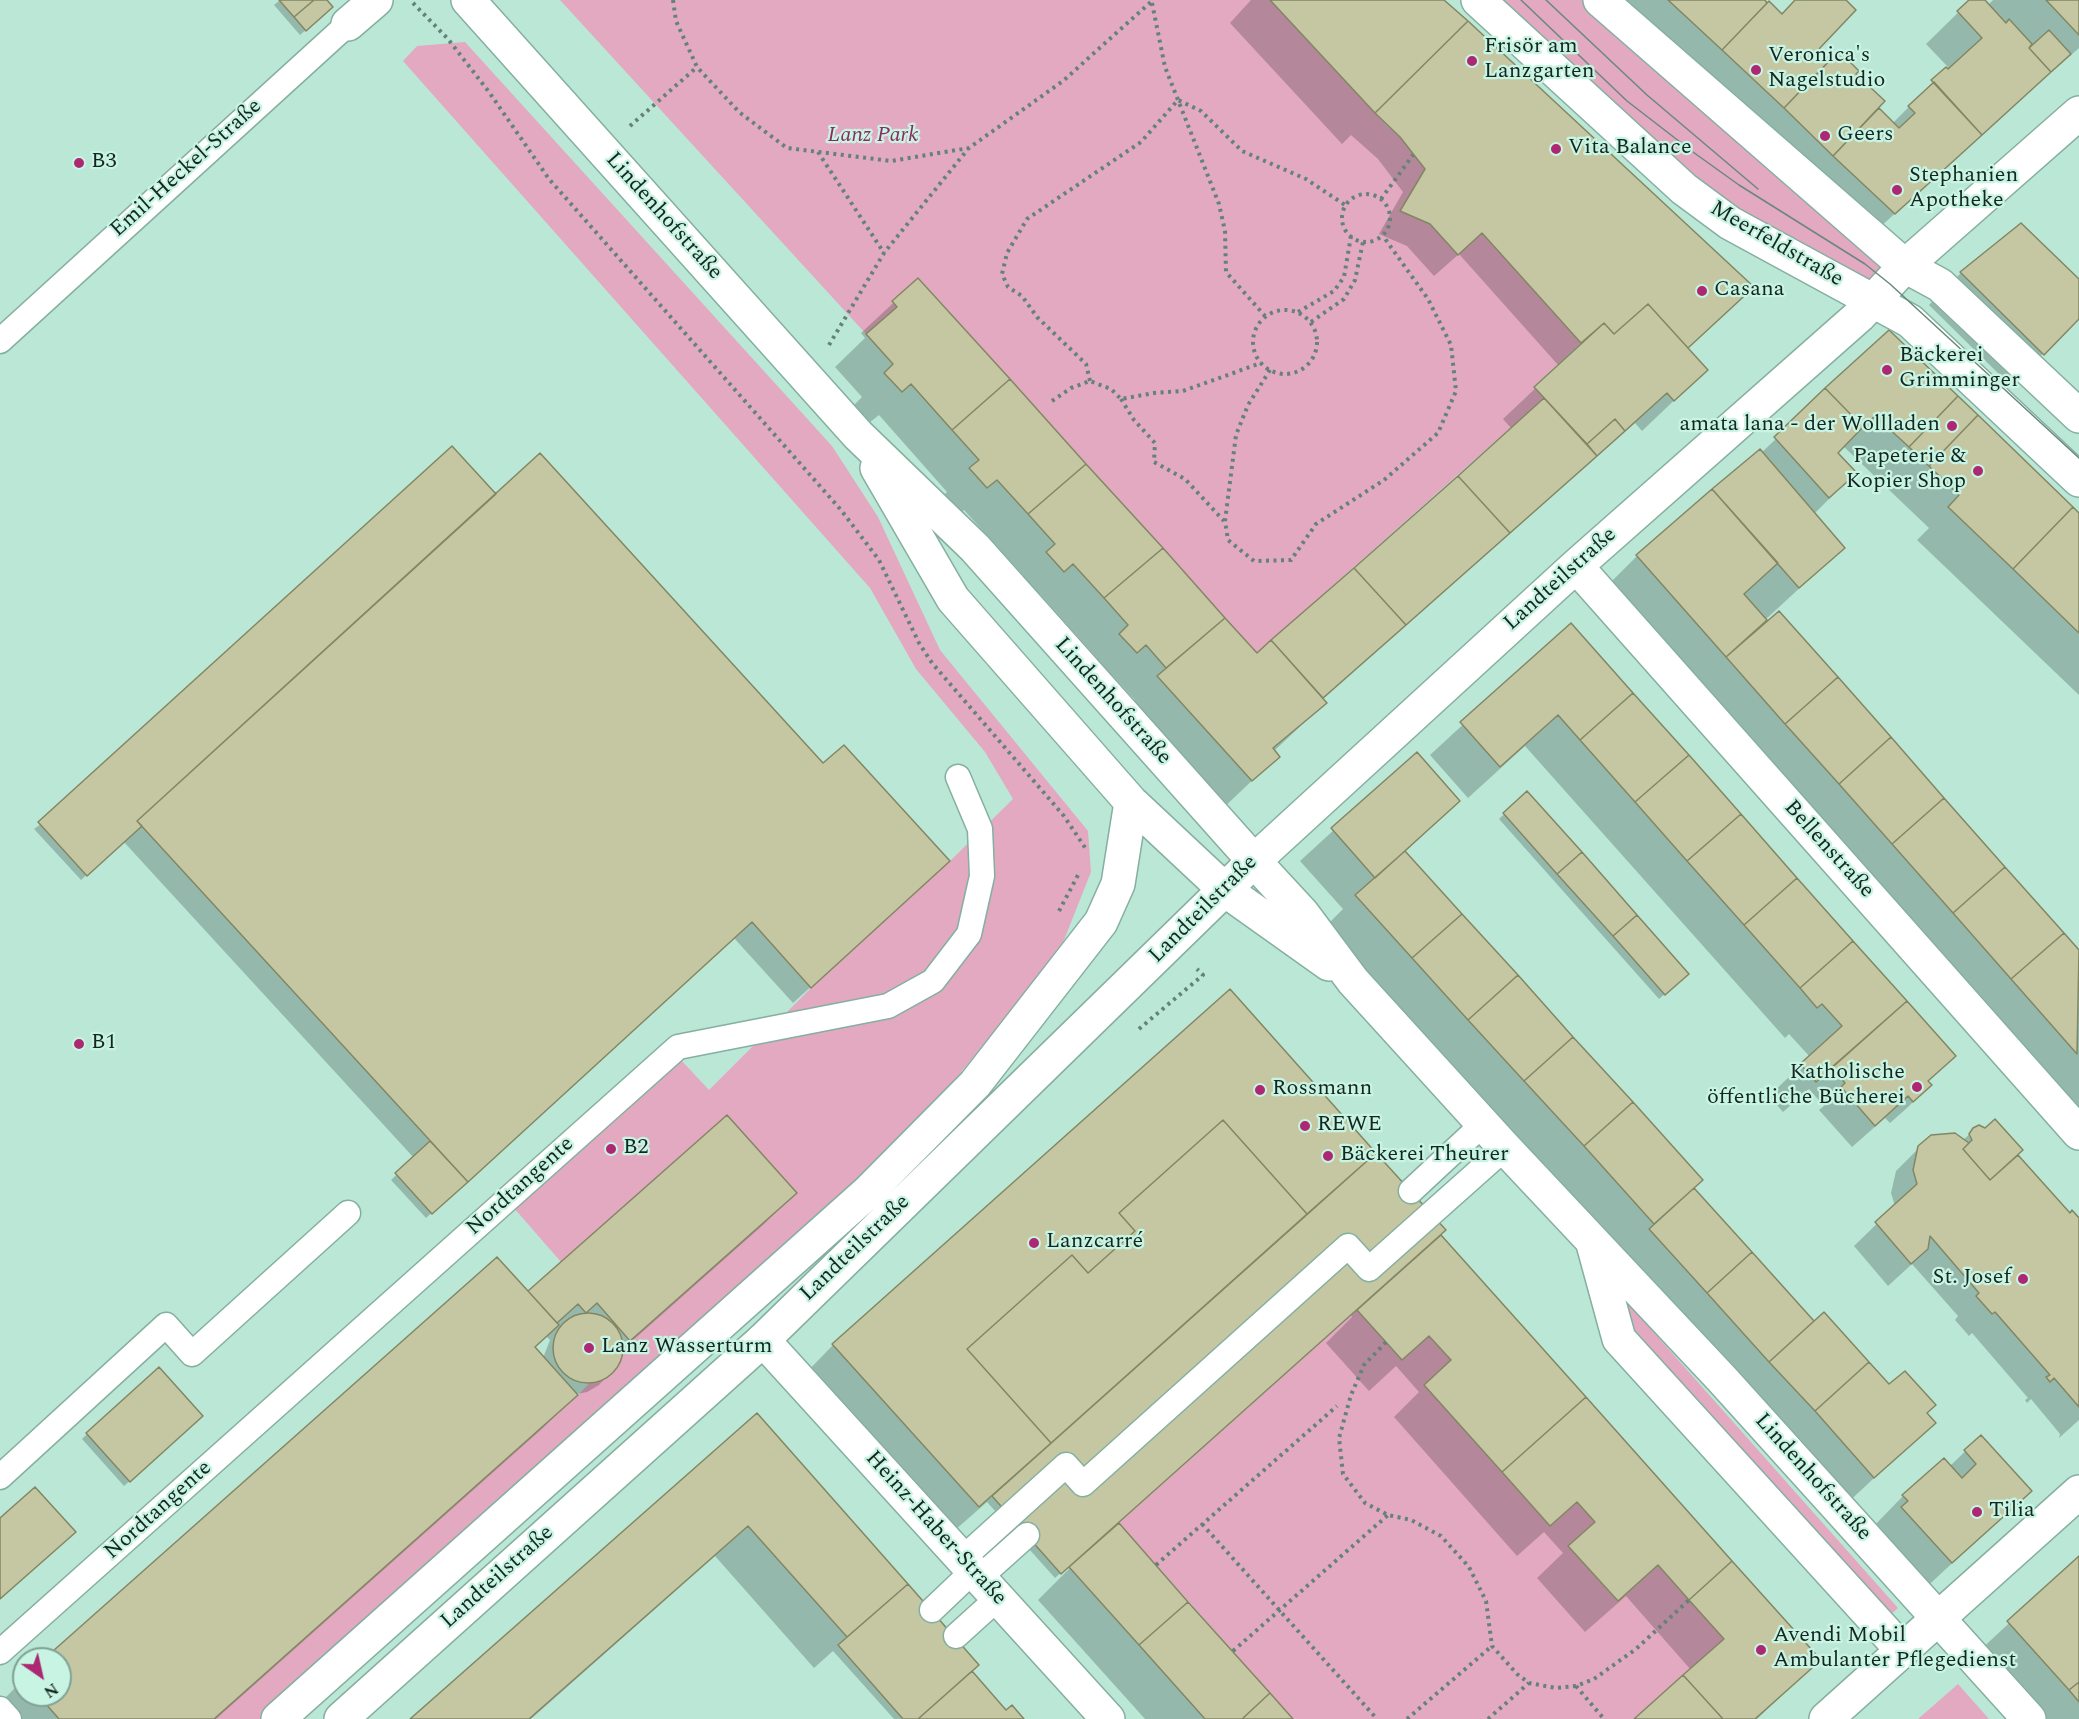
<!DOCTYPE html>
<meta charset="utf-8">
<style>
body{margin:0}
#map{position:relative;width:2079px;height:1719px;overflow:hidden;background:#bbe7d7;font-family:Spectral,serif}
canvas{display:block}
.north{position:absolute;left:12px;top:1647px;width:60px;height:60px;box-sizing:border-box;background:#c8f4e4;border:2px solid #80a296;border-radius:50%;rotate:146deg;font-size:16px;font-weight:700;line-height:24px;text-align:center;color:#152620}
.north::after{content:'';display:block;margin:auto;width:21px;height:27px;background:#ac2872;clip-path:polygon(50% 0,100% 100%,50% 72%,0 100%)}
</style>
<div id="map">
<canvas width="2079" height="1719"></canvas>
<div class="north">N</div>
</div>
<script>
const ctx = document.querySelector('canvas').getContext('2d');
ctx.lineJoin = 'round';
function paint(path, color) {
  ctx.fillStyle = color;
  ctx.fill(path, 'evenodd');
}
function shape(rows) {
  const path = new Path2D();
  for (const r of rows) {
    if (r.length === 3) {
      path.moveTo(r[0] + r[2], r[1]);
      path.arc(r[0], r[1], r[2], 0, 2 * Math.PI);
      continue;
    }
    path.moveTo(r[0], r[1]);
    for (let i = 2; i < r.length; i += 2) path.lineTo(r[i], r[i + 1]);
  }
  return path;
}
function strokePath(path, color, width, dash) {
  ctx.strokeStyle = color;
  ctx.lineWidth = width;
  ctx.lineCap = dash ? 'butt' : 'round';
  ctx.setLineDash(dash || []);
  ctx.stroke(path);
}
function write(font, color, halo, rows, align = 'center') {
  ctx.font = font + ' Spectral,serif';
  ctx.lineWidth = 4.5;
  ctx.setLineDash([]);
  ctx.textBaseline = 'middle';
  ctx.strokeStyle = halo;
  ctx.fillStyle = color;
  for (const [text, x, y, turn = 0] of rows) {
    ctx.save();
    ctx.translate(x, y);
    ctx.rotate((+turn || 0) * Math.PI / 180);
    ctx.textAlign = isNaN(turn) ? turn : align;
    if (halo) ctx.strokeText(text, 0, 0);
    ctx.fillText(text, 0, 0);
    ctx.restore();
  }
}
paint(shape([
 [560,0,1270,0,1387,126,1400,137,1425,169,1430,224,1458,255,1482,233,1581,343,1534,386,1544,398,1257,653,919,278,892,300,897,307,866,334],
 [1478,0,1600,0,1905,266,1874,301,1789,254],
 [465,42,832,446,878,517,940,650,1088,831,1091,872,1064,940,1032,986,919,1123,826,1214,260,1719,214,1719,578,1395,630,1341,797,1193,727,1115,561,1262,513,1207,680,1059,709,1090,811,988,950,861,1013,799,985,752,916,669,870,588,403,61,417,46],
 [1618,1292,1898,1608,1886,1619,1631,1333],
 [1357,1310,1402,1360,1429,1336,1451,1360,1425,1385,1577,1502,1595,1522,1568,1546,1617,1601,1658,1565,1724,1639,1634,1719,1293,1719,1119,1523],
 [1958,1684,1989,1719,1918,1719]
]), '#e2a9c1');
paint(shape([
 [280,0,325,0,326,12,300,35,274,5],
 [1251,0,1442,0,1687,349,1706,370,1642,431,1635,423,1322,700,1325,703,1274,751,1278,756,1219,812,1127,709,1135,700,1113,676,1104,684,1088,666,1097,658,1040,594,1031,603,1015,585,1024,576,964,510,955,518,939,500,947,492,879,415,869,423,853,406,862,397,835,367,865,338,861,333,918,280,1256,656,1512,429,1503,419,1559,366,1459,254,1434,276,1407,246,1379,234,1403,192,1378,159,1351,135,1342,144,1230,23],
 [1606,0,1764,0,1781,15,1796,0,1844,0,1817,49,1830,62,1854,74,1870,115,1892,124,1948,67,1926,44,1971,0,1983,0,1988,5,1993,0,2079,0,2079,48,2052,72,2050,70,1877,230],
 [2021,225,2079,281,2079,317,2011,386,1929,305,1961,273],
 [1889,333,2079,515,2079,695,1917,540,1929,528,1843,446,1836,453,1855,473,1814,514,1843,548,1765,620,1767,622,1778,613,2079,952,2079,1123,1605,588,1637,556,1759,451,1761,453],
 [496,495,823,765,931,878,793,1003,734,938,426,1218,391,1180,414,1158,123,841,81,880,34,829],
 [1571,625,1954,1056,1927,1082,1930,1085,1907,1108,1890,1123,1885,1118,1852,1147,1819,1110,1824,1106,1809,1089,1783,1112,1769,1096,1810,1057,1789,1034,1785,1038,1525,746,1468,798,1430,755],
 [1417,754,1458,801,1404,853,1692,1188,1814,1323,1933,1423,1842,1508,1324,928,1343,909,1300,861],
 [1527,793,1682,979,1659,999,1499,819],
 [1230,991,1444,1230,1439,1235,1819,1660,1757,1719,1636,1719,1691,1670,1626,1596,1585,1632,1537,1578,1563,1553,1544,1532,1517,1556,1394,1417,1419,1392,1396,1366,1369,1391,1326,1343,1352,1317,1351,1315,1117,1523,1292,1719,1145,1719,1038,1600,1069,1569,1067,1567,1055,1578,987,1502,946,1538,802,1377,833,1345],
 [1974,1130,2079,1220,2079,1420,2059,1438,2060,1434,2031,1399,2027,1403,2025,1400,2028,1398,1972,1333,1969,1336,1955,1320,1958,1316,1912,1264,1888,1286,1854,1246,1895,1206,1891,1193,1896,1171,1919,1148,1962,1141],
 [795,1193,763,1225,622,1350,619,1362,599,1385,587,1392,577,1394,544,1427,216,1719,0,1719,0,1703,24,1679,24,1695,60,1695,60,1659,47,1659,528,1294],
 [546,1336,550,1340,543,1358,534,1348],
 [757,1415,977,1665,970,1671,1006,1712,1022,1719,894,1719,833,1651,814,1668,715,1556,531,1719,412,1719],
 [196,1421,124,1486,82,1439,87,1434],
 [1980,1437,2030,1491,1919,1594,1872,1528,1903,1496,1950,1466],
 [2079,1558,2079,1719,2034,1719,1976,1654]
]), '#0003');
const building = shape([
 [279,0,314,0,294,17,279,0],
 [314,0,327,0,333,7,306,31,294,17,314,0],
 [1270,0,1444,0,1468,21,1375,113,1270,0],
 [1668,0,1765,0,1767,3,1722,50,1668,0],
 [1795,0,1846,0,1856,10,1819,49,1830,60,1784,108,1722,50,1769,1,1782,14,1795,0],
 [1969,0,1985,0,2006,23,2009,19,2032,44,2029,48,2051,72,1982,135,1931,80,1946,67,1948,69,1982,38,1957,11,1969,0],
 [2046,0,2079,0,2079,35,2046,0],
 [1468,21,1754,287,1688,348,1648,304,1614,334,1604,323,1581,343,1482,233,1458,255,1430,224,1400,211,1425,169,1400,137,1375,113,1468,21],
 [2049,30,2071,54,2051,72,2029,48,2049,30],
 [1839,51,1859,71,1856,74,1885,101,1833,156,1784,108,1839,51],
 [1934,82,1982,135,1895,214,1833,156,1879,108,1899,128,1915,113,1908,106,1934,82],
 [2021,223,2079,279,2079,319,2044,355,1960,272,2021,223],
 [918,278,1010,379,952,430,911,384,902,392,884,373,893,364,866,334,897,307,892,301,918,278],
 [1648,304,1708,370,1674,401,1667,393,1625,431,1615,419,1587,444,1534,387,1604,323,1614,334,1648,304],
 [1889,330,1958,396,1909,447,1875,416,1863,427,1825,388,1889,330],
 [1010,379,1086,464,1028,514,997,480,987,488,969,468,979,460,952,430,1010,379],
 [1825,388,1863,427,1838,453,1857,473,1829,498,1774,437,1825,388],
 [1958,396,1978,415,1929,466,1909,447,1958,396],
 [1544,398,1597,456,1510,533,1458,476,1544,398],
 [1978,415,2073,507,2013,569,1948,507,1959,495,1929,466,1978,415],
 [1615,419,1625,431,1597,456,1587,444,1615,419],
 [452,446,496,494,137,821,142,826,87,876,38,822,452,446],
 [1760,449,1845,548,1799,588,1712,489,1760,449],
 [540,453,823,763,844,745,950,861,811,988,752,922,468,1182,137,821,540,453],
 [1086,464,1163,548,1104,598,1073,564,1064,572,1046,552,1055,544,1028,514,1086,464],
 [1458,476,1510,533,1406,625,1354,568,1458,476],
 [1712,489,1778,563,1744,594,1767,620,1726,657,1636,555,1712,489],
 [2073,507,2079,513,2079,633,2013,569,2073,507],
 [1163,548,1225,618,1166,668,1146,645,1137,653,1119,634,1128,625,1104,598,1163,548],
 [1354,568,1406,625,1323,698,1271,640,1354,568],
 [1779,611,1838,677,1785,724,1726,657,1779,611],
 [1225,618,1257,653,1271,640,1327,703,1273,748,1280,757,1252,781,1157,676,1225,618],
 [1571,623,1633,693,1580,740,1558,715,1500,767,1460,722,1571,623],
 [1838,677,1891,737,1839,784,1785,724,1838,677],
 [1633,693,1689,755,1635,802,1580,740,1633,693],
 [1891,737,1944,798,1892,844,1839,784,1891,737],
 [1417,752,1460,801,1375,878,1331,828,1417,752],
 [1689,755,1741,814,1687,861,1635,802,1689,755],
 [1527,791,1582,852,1557,874,1503,813,1527,791],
 [1944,798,2005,867,1953,913,1892,844,1944,798],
 [1741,814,1797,878,1744,925,1687,861,1741,814],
 [1405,851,1462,914,1412,958,1355,895,1405,851],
 [1582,852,1637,915,1613,936,1557,874,1582,852],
 [2005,867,2064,933,2011,979,1953,913,2005,867],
 [1797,878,1853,941,1800,988,1744,925,1797,878],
 [1462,914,1518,975,1468,1020,1412,958,1462,914],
 [1637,915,1689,974,1665,995,1613,936,1637,915],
 [2064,933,2079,950,2077,1054,2011,979,2064,933],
 [1853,941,1907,1001,1816,1082,1800,1064,1842,1026,1822,1004,1817,1008,1800,988,1853,941],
 [1518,975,1573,1037,1524,1081,1468,1020,1518,975],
 [1230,989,1376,1153,1307,1214,1223,1120,1119,1213,1135,1231,1088,1273,1072,1255,967,1349,1051,1443,979,1507,832,1344,1230,989],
 [1907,1001,1956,1056,1928,1081,1932,1085,1913,1102,1908,1096,1875,1126,1841,1087,1845,1083,1832,1067,1907,1001],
 [1573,1037,1633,1102,1584,1146,1524,1081,1573,1037],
 [1633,1102,1703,1180,1654,1224,1584,1146,1633,1102],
 [727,1115,797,1193,630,1341,597,1303,586,1313,578,1304,557,1323,528,1291,727,1115],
 [1995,1119,2023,1150,1990,1180,1963,1149,1972,1140,1969,1134,1973,1128,1979,1125,1985,1128,1995,1119],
 [1223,1120,1307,1214,1051,1443,967,1349,1072,1255,1088,1273,1135,1231,1119,1213,1223,1120],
 [1955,1133,1969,1143,1963,1149,1990,1180,2018,1155,2070,1213,2072,1210,2079,1218,2079,1407,2054,1378,2050,1382,2046,1377,2050,1375,1995,1312,1992,1314,1976,1296,1979,1293,1930,1236,1928,1249,1911,1264,1875,1222,1917,1184,1913,1170,1918,1146,1931,1135,1955,1133],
 [430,1141,468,1182,432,1214,395,1173,430,1141],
 [1376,1153,1446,1230,1061,1574,992,1496,1376,1153],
 [1694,1188,1752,1252,1707,1293,1649,1229,1694,1188],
 [1441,1235,1586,1397,1502,1472,1424,1385,1451,1360,1429,1336,1402,1360,1357,1310,1441,1235],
 [1752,1252,1814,1321,1769,1362,1707,1293,1752,1252],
 [497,1257,559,1325,535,1347,578,1395,214,1719,59,1719,38,1695,60,1695,60,1659,44,1659,497,1257],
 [1824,1312,1869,1362,1815,1411,1769,1362,1824,1312],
 [588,1348,35],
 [1869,1362,1889,1384,1905,1371,1936,1405,1927,1413,1936,1423,1874,1478,1815,1411,1869,1362],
 [159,1367,203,1416,130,1482,86,1433,159,1367],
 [1586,1397,1732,1561,1689,1600,1658,1565,1618,1601,1568,1546,1595,1522,1577,1502,1550,1526,1502,1472,1586,1397],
 [757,1413,908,1584,847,1637,748,1526,529,1719,410,1719,757,1413],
 [1981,1435,2032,1491,1952,1563,1901,1507,1908,1501,1902,1495,1944,1458,1962,1478,1976,1464,1964,1450,1981,1435],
 [35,1487,76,1532,0,1599,0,1518,35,1487],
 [1119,1523,1188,1602,1139,1645,1069,1567,1119,1523],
 [2079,1556,2079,1682,2069,1690,2007,1621,2079,1556],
 [1732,1561,1821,1660,1755,1719,1723,1719,1683,1675,1724,1639,1689,1600,1732,1561],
 [908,1584,979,1665,918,1719,903,1719,838,1645,908,1584],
 [1188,1602,1270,1693,1242,1719,1205,1719,1139,1645,1188,1602],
 [972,1671,1006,1710,1012,1705,1024,1719,918,1719,972,1671],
 [1683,1675,1723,1719,1634,1719,1683,1675],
 [2079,1682,2079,1702,2069,1690,2079,1682],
 [1270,1693,1293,1719,1242,1719,1270,1693]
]);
paint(building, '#c4c7a2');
strokePath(building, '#838663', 1.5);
const service = shape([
 [0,341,348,24],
 [1411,1191,1483,1124],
 [0,1477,166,1325,192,1354,348,1213],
 [962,1559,1066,1465,1083,1484,1348,1246,1369,1269,1505,1148],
 [979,1578,1027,1535],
 [932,1610,973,1571],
 [956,1636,998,1598],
 [0,1652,678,1047,888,1006,933,981,969,934,982,876,980,829,958,777],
 [0,1709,9,1719]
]);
const minor = shape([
 [1478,0,1684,189,1730,223,1910,321,2079,480],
 [1600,0,1905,266,1940,285,2079,416],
 [348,24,376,0],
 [1576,566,2079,1133],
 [1225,890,1329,964],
 [1593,1244,1619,1339,1902,1650],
 [763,1340,1108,1719],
 [1826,1719,2079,1492],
 [2029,1719,1722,1379,1505,1148,1353,981,1303,914,1254,861,1576,566,1859,316,1905,266,2079,113]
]);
const tertiary = shape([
 [877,468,953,599,1131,802,1225,890],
 [278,1719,868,1192,975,1084,1101,922,1118,884,1131,802],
 [341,1719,763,1340,1254,861,975,548,858,435,468,0]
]);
strokePath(service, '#85afa0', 27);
strokePath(minor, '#85afa0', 36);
strokePath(tertiary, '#85afa0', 36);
strokePath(shape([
 [673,0,676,21,697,67,739,112,787,148,891,161,969,148,1063,81,1153,0],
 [413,3,448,39,489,92,549,179,841,510,879,560,919,643,932,663,1064,816,1086,849],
 [1152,3,1165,67,1219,204,1225,231,1226,272,1265,316],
 [630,126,697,67],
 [818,152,884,253],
 [1366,218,24],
 [1381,199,1413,155],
 [1285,342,32],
 [1298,312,1334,291,1344,277,1351,236],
 [1311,322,1344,299,1355,280,1363,242],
 [829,345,884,253,968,149],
 [1270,370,1248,405,1236,435,1225,521,1228,540,1254,561,1291,560,1316,524,1384,480,1438,433,1456,391,1451,345,1428,299,1383,236],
 [1090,381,1086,364,1037,317,1022,296,1008,287,1002,274,1007,253,1027,219,1141,142,1178,100,1201,111,1242,151,1306,179,1345,205],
 [1121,399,1134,420,1155,443,1154,462,1185,479,1224,521],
 [1052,401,1071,388,1090,381,1111,389,1121,399,1154,393,1183,391,1261,363],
 [1059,911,1078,875],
 [1139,1029,1203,975,1197,969],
 [1386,1342,1364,1365,1351,1395,1339,1438,1343,1474,1365,1503,1388,1515,1411,1520,1441,1536,1469,1567,1486,1601,1492,1646,1517,1674,1529,1683,1556,1688,1576,1686,1594,1679,1636,1649,1689,1600],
 [1202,1524,1377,1719],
 [1156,1565,1337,1406],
 [1233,1651,1388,1515],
 [1576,1686,1604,1719],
 [1407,1719,1492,1646],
 [1488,1719,1529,1683]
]), '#648277', 4, [3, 4.5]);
strokePath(service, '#fff', 24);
strokePath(minor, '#fff', 33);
strokePath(tertiary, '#fff', 33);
strokePath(shape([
 [1521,0,1627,101,1693,152,1739,185,1865,264,1890,284,2079,458],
 [1546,0,1647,95,1758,189]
]), '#69887d', 1.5);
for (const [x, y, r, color] of [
 [1472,61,6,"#ac2872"],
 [1756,70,6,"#ac2872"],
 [1825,136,6,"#ac2872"],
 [1556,149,6,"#ac2872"],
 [79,163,6,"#ac2872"],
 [1897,190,6,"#ac2872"],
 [1702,291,6,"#ac2872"],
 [1887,370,6,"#ac2872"],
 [1952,426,6,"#ac2872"],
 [1978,471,6,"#ac2872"],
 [79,1044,6,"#ac2872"],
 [1917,1087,6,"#ac2872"],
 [1260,1090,6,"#ac2872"],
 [1305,1126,6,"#ac2872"],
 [611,1149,6,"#ac2872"],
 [1328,1156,6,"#ac2872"],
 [1034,1243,6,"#ac2872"],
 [2023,1279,6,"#ac2872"],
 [589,1348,6,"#ac2872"],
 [1977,1512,6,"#ac2872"],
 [1761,1650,6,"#ac2872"]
]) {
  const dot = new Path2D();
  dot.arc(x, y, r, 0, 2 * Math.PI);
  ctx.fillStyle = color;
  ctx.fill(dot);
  strokePath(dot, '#c8f4e4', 2);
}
write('22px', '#152620', '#c8f4e4', [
 ["Frisör am",1484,48],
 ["Lanzgarten",1484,73],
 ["Veronica's",1768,57],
 ["Nagelstudio",1768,82],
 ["Geers",1837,136],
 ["Vita Balance",1568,149],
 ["B3",91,163],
 ["Stephanien",1909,177],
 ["Apotheke",1909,202],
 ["Casana",1714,291],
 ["Bäckerei",1899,357],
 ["Grimminger",1899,382],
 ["amata lana - der Wollladen",1940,426,"right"],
 ["Papeterie &",1966,458,"right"],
 ["Kopier Shop",1966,483,"right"],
 ["B1",91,1044],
 ["Katholische",1905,1074,"right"],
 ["öffentliche Bücherei",1905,1099,"right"],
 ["Rossmann",1272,1090],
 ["REWE",1317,1126],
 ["B2",623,1149],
 ["Bäckerei Theurer",1340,1156],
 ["Lanzcarré",1046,1243],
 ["St. Josef",2011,1279,"right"],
 ["Lanz Wasserturm",601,1348],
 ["Tilia",1989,1512],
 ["Avendi Mobil",1773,1637],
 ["Ambulanter Pflegedienst",1773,1662]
], 'left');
write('italic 22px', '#892b5c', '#c8f4e4', [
 ["Lanz Park",873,137]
]);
write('22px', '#152620', '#c8f4e4', [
 ["Emil-Heckel-Straße",187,169,-42],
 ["Lindenhofstraße",663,217,48],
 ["Meerfeldstraße",1776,245,30],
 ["Landteilstraße",1561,580,-42],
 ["Lindenhofstraße",1112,702,48],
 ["Bellenstraße",1828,850,48],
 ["Landteilstraße",1204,910,-45],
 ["Nordtangente",521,1187,-42],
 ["Landteilstraße",856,1249,-44],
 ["Lindenhofstraße",1812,1478,48],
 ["Nordtangente",159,1511,-42],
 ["Heinz-Haber-Straße",935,1529,48],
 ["Landteilstraße",498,1578,-42]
]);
</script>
